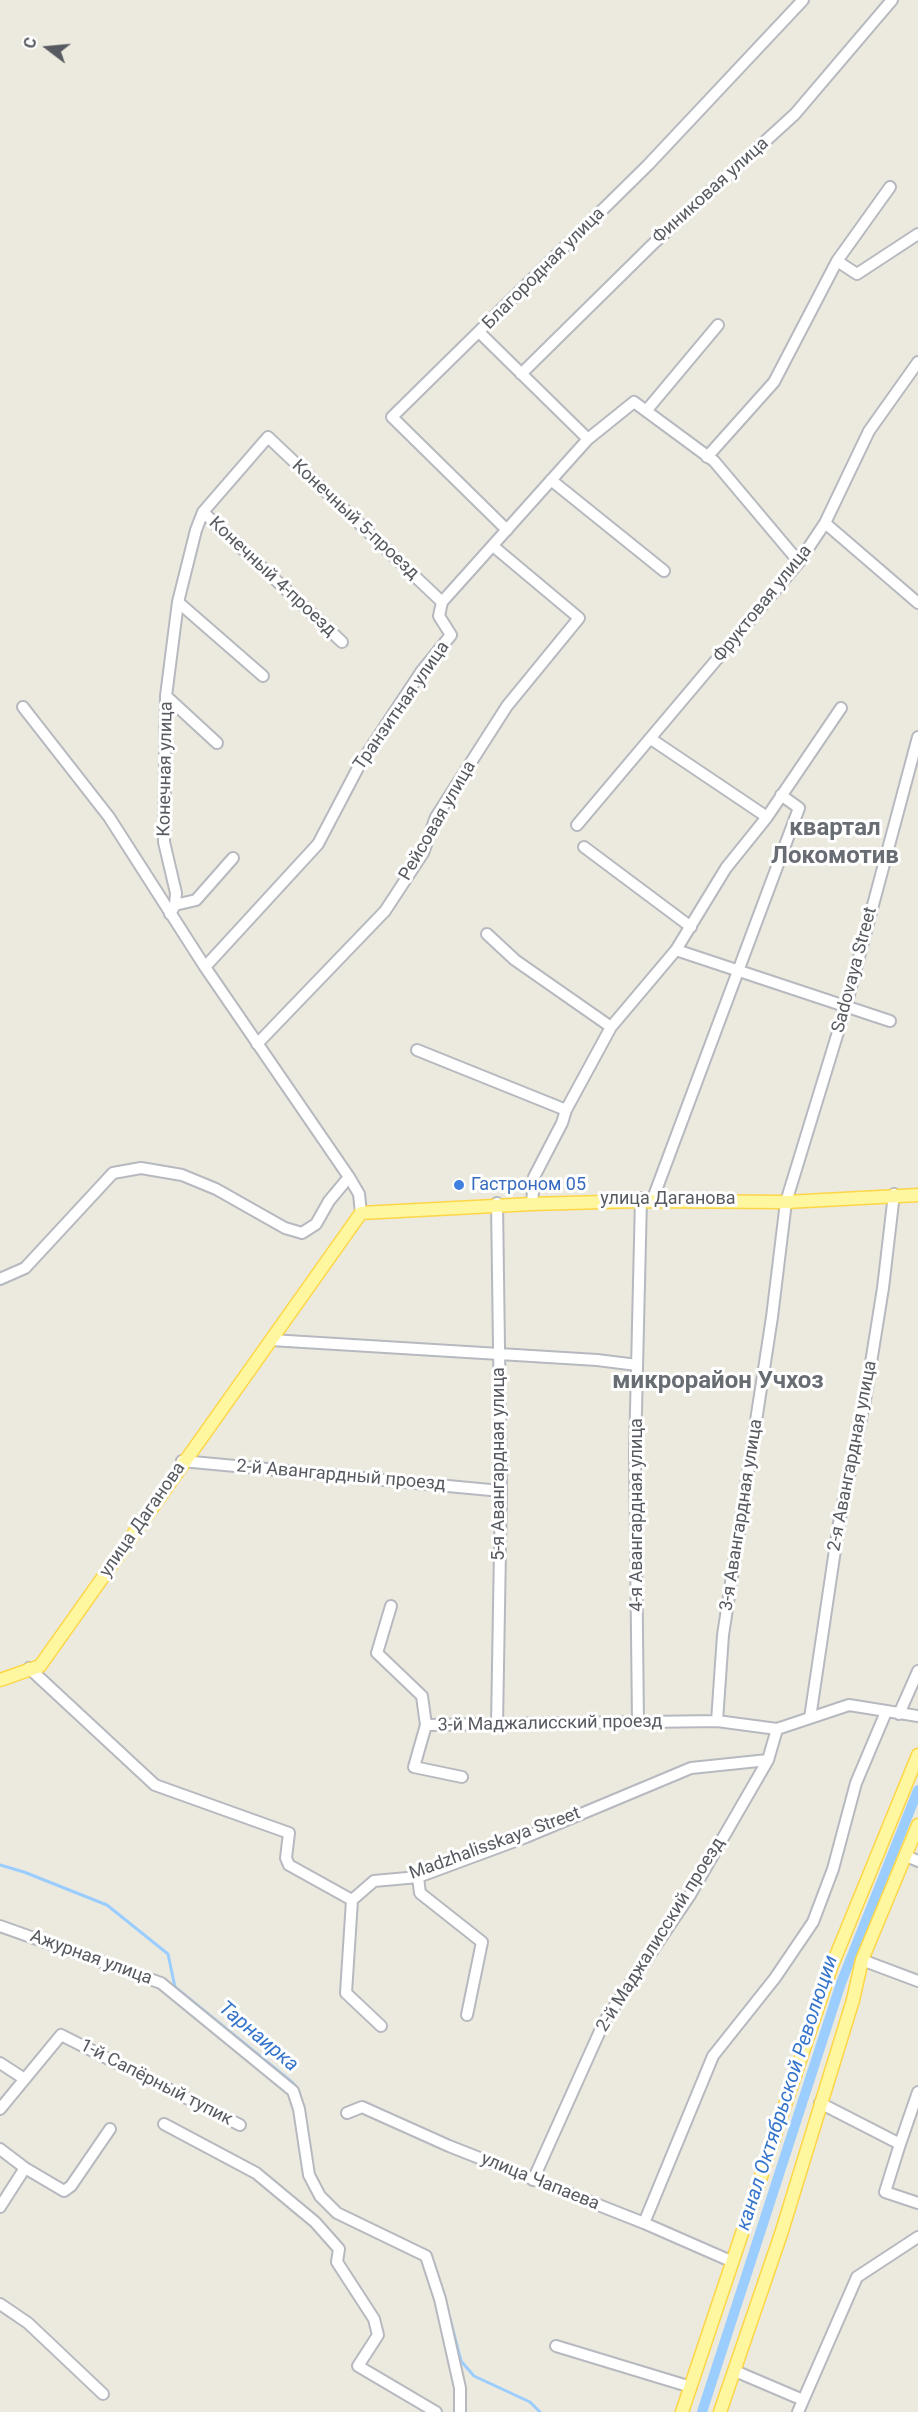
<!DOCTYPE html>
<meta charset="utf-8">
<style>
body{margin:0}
#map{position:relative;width:918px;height:2412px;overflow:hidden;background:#eceade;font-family:Roboto,sans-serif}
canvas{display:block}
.north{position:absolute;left:18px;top:18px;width:60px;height:60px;-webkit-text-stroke:4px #fff;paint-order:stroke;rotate:286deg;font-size:16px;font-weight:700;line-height:24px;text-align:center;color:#575b61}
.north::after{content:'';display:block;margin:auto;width:21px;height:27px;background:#575b61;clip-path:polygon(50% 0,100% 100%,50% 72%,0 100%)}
</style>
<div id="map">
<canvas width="918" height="2412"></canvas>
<div class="north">С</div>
</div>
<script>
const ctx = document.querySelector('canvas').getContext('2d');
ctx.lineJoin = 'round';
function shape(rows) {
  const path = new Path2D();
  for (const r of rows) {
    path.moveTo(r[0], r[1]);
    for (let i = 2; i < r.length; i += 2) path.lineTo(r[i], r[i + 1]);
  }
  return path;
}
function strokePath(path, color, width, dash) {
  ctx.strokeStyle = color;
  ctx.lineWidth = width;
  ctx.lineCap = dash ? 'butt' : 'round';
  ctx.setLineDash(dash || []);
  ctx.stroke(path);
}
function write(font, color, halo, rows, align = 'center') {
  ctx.font = font + ' Roboto,sans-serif';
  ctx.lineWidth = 6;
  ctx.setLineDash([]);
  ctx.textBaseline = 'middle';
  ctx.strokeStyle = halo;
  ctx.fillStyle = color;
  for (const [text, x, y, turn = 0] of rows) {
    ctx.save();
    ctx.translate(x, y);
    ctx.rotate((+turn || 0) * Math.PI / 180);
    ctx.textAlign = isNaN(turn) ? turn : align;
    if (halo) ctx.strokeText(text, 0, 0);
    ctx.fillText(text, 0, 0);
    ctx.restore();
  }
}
strokePath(shape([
 [0,1865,24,1872,107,1905,168,1954,175,1987,293,2083,299,2092,305,2114],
 [450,2319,461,2361,474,2376,530,2402,540,2412]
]), '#9bcdff', 3);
strokePath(shape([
 [702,2412,841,1983,918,1790]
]), '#9bcdff', 10);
const minor = shape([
 [837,261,857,274,918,234],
 [480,333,588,439],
 [521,374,655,242,795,114,892,0],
 [646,411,718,325],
 [707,457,774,382,837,261,890,187],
 [551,480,664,571],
 [203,512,342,642],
 [825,523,918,603],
 [507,530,392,417,648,165,803,0],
 [178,602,263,676],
 [166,696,217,743],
 [23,707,109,817,205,967,349,1177,359,1194,361,1213],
 [651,739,767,817],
 [577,825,799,562,825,523,869,431,918,362],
 [584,847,691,927],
 [175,905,196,900,233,858],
 [170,914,175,905,176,893,164,842,166,696,178,602,196,530,203,512,268,437,442,602],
 [487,934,515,960,611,1027],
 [676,950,890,1021],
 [205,967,318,844,360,764,421,672,451,635,439,616,442,602,588,439,634,402,714,461,799,562],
 [257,1044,385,911,423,853,436,817,507,706,579,618,493,546],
 [417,1050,566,1110],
 [652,1201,799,808,781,795],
 [497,1203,501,1491,497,1725],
 [532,1204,534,1177,562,1123,566,1110,611,1027,676,950,726,868,767,817,841,708],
 [0,1279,25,1268,113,1173,141,1168,182,1175,216,1189,285,1228,302,1233,316,1224,329,1201,349,1177],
 [271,1340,597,1360,637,1365],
 [182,1461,501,1491],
 [391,1606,377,1653,422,1696,426,1725,717,1721,777,1729],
 [29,1668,155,1785,289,1833,286,1858,289,1865,352,1900,374,1881,418,1877,526,1837,691,1768,768,1760],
 [899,1714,918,1671],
 [810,1718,839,1523,865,1400,883,1288,894,1194],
 [717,1721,723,1635,772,1317,786,1202,846,1006,918,737],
 [638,1723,635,1453,641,1198],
 [426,1725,414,1767,462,1777],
 [777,1729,849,1705,918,1716],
 [906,1856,918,1861],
 [418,1877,420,1893,482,1942,467,2015],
 [352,1900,346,1993,381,2026],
 [0,1926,161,1983,293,2091,299,2109,309,2175,320,2196,337,2213,426,2256,440,2299,460,2388,460,2412],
 [862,1960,918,1981],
 [0,2063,23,2078],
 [820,2103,900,2144,885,2192,918,2203],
 [0,2109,61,2035,240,2125],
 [347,2113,362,2107,449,2146,644,2223,733,2262],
 [164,2124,256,2173,315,2222,339,2249,337,2262,374,2319,378,2335,358,2366,436,2412],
 [900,2144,918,2092],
 [0,2149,25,2168,64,2191,71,2186,110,2129],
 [533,2180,604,2022,690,1895,768,1760,777,1729],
 [0,2207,25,2168],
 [644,2223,713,2056,775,1978,813,1922,833,1869,856,1783,886,1712],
 [0,2304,28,2323,103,2394],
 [556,2346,691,2387],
 [735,2371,803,2400],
 [798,2412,857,2277,918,2237]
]);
const major = shape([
 [0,1680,40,1666,361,1213,532,1204,641,1201,786,1202,918,1195],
 [682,2412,831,1968,918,1755],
 [720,2412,781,2234,853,2000,862,1960,918,1825]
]);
strokePath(minor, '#b6b9bf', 14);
strokePath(major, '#fdd646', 15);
strokePath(minor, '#fff', 10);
strokePath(major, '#fff6a0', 12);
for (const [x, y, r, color] of [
 [459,1185,6,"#3f7fe0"]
]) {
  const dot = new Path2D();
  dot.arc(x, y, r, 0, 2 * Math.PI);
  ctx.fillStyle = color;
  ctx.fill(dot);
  strokePath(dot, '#fff', 2);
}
write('18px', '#575b61', '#fff', [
 ["Финиковая улица",711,191,-42],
 ["Благородная улица",544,269,-45],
 ["Конечный 5-проезд",355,520,43],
 ["Конечный 4-проезд",272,577,43],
 ["Фруктовая улица",763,604,-51],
 ["Транзитная улица",402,706,-55],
 ["Конечная улица",166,769,-89],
 ["Рейсовая улица",438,821,-60],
 ["Sadovaya Street",855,970,-75],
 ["улица Даганова",668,1199],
 ["2-я Авангардная улица",853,1456,-79],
 ["5-я Авангардная улица",499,1464,-90],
 ["2-й Авангардный проезд",341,1476,5],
 ["4-я Авангардная улица",637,1515,-90],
 ["3-я Авангардная улица",742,1515,-81],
 ["улица Даганова",143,1520,-55],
 ["3-й Маджалисский проезд",550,1724,-1],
 ["Madzhalisskaya Street",495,1844,-20],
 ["2-й Маджалисский проезд",661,1935,-58],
 ["Ажурная улица",91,1958,20],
 ["1-й Сапёрный тупик",156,2083,27],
 ["улица Чапаева",540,2182,22]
]);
write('18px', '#366cbe', '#fff', [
 ["Гастроном 05",471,1185]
], 'left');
write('italic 20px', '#3574cb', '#fff', [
 ["Тарнаирка",258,2037,40],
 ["канал Октябрьской Революции",788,2093,-72]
]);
write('bold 24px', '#686d73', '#fff', [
 ["квартал",835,829],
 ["Локомотив",835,857],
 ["микрорайон Учхоз",718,1382]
]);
</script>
